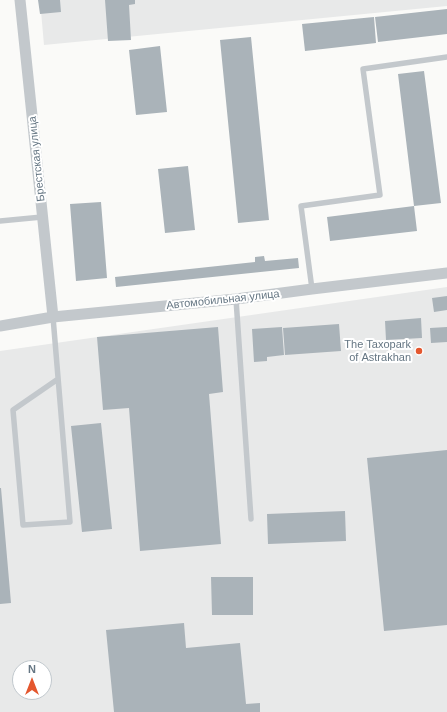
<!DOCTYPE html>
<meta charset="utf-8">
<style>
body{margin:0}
#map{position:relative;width:447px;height:712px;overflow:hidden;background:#fafaf8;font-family:Arial,sans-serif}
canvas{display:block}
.north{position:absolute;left:12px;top:660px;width:40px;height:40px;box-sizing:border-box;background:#fff;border:1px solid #c1c8cd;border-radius:50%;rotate:0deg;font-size:11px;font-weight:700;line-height:16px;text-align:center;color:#657683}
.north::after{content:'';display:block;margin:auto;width:14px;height:18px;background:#e4572e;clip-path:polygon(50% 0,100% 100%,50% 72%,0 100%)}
</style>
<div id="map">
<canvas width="447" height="712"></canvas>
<div class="north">N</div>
</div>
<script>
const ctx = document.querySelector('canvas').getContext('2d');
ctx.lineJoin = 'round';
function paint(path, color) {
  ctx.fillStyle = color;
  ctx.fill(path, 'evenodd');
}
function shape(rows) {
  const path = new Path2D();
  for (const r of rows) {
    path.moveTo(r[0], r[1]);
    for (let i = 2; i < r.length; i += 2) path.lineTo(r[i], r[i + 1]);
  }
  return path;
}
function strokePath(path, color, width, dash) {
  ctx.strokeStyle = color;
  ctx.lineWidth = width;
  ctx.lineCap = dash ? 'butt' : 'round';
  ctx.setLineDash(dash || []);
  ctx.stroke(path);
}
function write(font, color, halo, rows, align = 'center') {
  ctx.font = font + ' Arial,sans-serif';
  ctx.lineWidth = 4;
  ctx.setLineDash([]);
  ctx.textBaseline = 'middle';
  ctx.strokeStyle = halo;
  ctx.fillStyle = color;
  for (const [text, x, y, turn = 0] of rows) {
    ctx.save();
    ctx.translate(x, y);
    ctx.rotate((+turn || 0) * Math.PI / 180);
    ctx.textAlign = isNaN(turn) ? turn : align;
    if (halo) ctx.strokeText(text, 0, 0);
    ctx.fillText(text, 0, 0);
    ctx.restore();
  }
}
paint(shape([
 [40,0,447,0,447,6,44,45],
 [447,287,447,712,0,712,0,351],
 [20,668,44,668,44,692,20,692]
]), '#e8e9e9');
paint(shape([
 [38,0,60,0,61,12,40,14],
 [105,0,135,0,135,4,129,5,131,40,108,41],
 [447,9,447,34,378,42,375,17],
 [374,17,376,43,305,51,302,24],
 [251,37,269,220,238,223,220,40],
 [160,46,167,112,136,115,129,50],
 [424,71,441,203,414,206,398,74],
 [188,166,195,230,165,233,158,169],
 [101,202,107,278,76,281,70,204],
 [414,206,417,231,330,241,327,217],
 [264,256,265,261,298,258,299,268,116,287,115,277,255,262,255,257],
 [447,296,447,310,434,312,432,298],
 [421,318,422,338,386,340,385,321],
 [339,324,341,351,285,355,283,328],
 [218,327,223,392,209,394,221,544,140,551,129,408,103,410,97,337],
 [282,327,284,355,267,357,267,361,254,362,252,329],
 [447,327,447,342,431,343,430,328],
 [101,423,112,529,82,532,71,426],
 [447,450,447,625,384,631,367,458],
 [0,488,1,488,11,603,0,604],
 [345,511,346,541,268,544,267,514],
 [211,577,253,577,253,615,212,615],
 [184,623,186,648,240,643,246,704,260,703,260,712,114,712,106,630]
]), '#aab3b9');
strokePath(shape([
 [0,221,42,217],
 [312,289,301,206,380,195,363,69,447,57],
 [236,299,251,519],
 [53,317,70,522,23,525,13,410,58,379]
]), '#c3c8cc', 5.5);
strokePath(shape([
 [20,0,53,317],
 [0,326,53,317,236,299,312,289,447,273]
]), '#c3c8cc', 11);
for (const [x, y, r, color] of [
 [419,351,4,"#e4572e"]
]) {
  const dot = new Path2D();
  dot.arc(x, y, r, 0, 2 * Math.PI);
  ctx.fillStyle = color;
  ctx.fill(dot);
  strokePath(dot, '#fff', 1.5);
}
write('11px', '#657683', '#fff', [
 ["Брестская улица",37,159,-96],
 ["Автомобильная улица",223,300,-6]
]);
write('11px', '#657683', '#fff', [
 ["The Taxopark",411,345],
 ["of Astrakhan",411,358]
], 'right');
</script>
